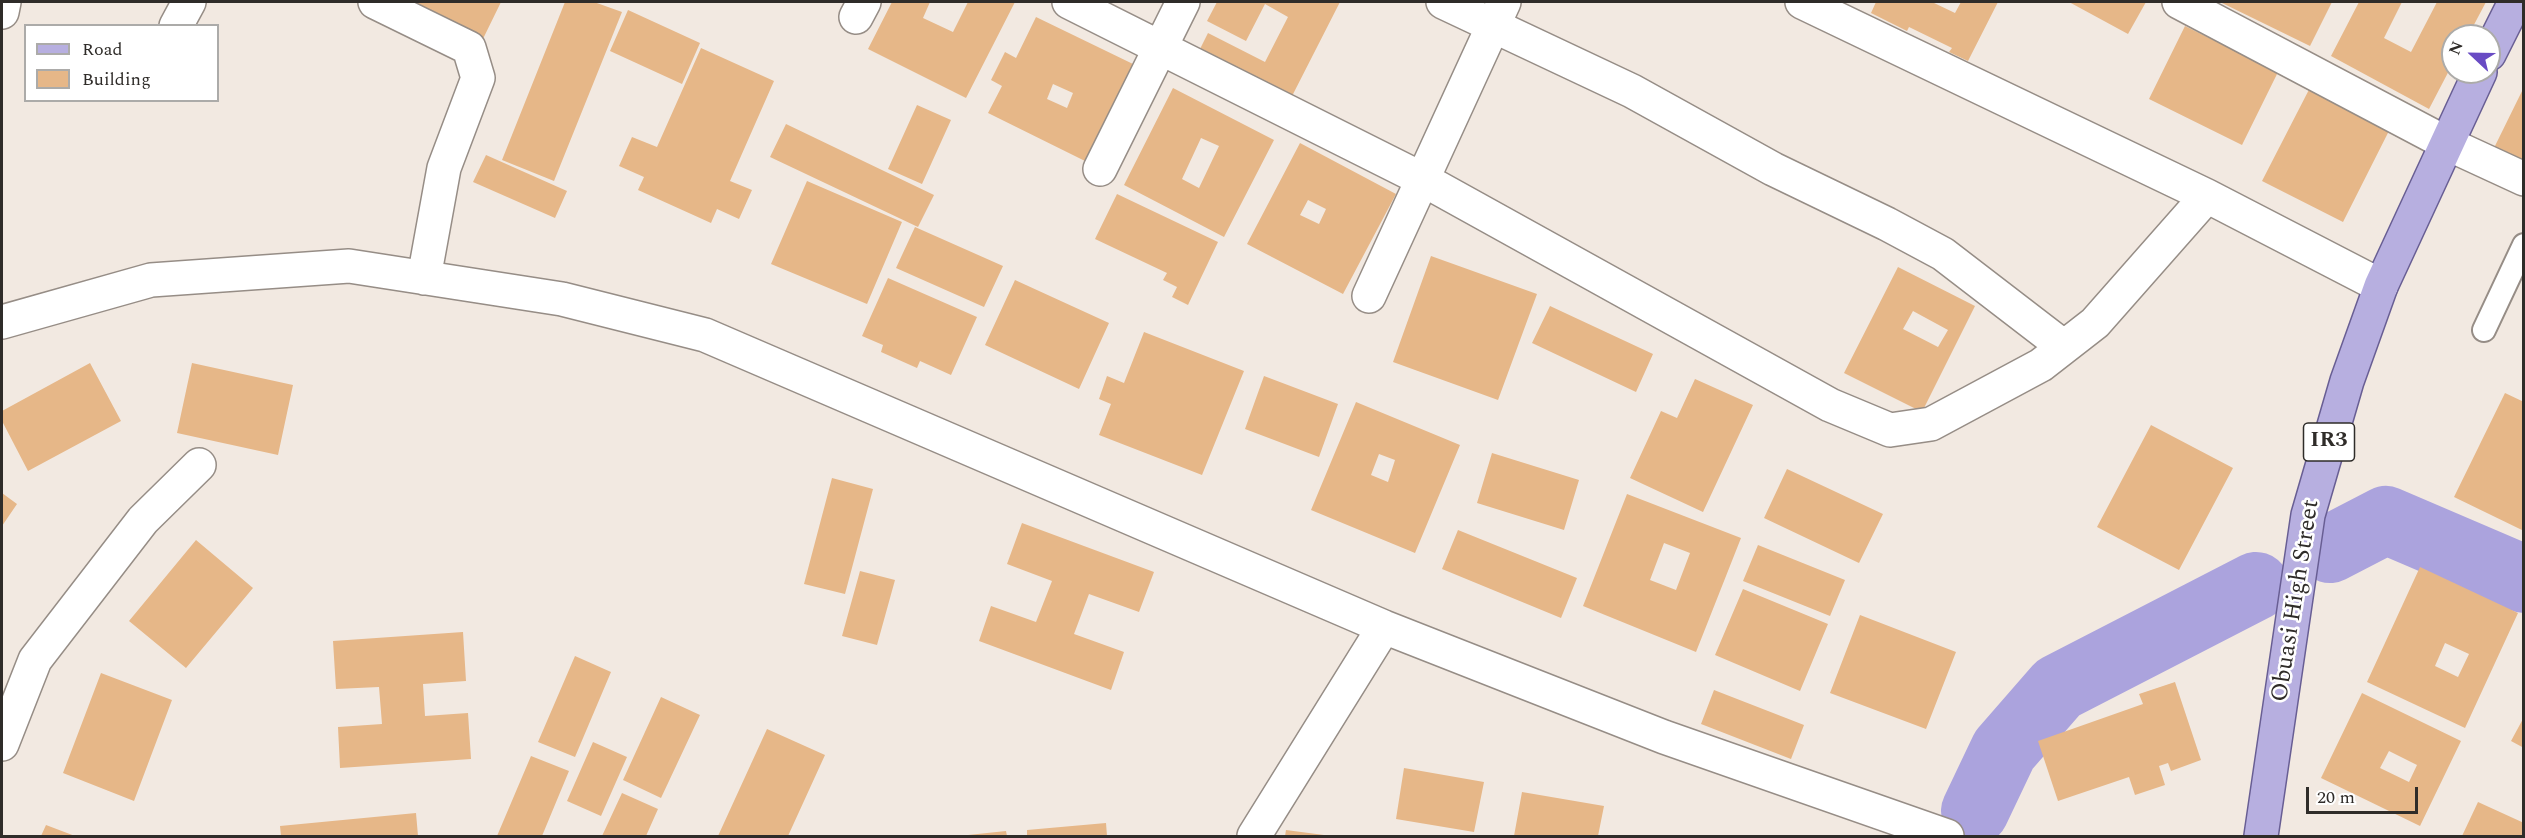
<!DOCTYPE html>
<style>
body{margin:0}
#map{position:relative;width:2525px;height:838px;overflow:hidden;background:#f2e9e1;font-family:Spectral,serif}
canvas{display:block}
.frame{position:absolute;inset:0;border:3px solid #2f2c29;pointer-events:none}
.legend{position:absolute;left:24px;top:24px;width:195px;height:78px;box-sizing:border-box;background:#fff;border:2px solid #acaba9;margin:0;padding:8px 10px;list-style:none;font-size:18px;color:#2f2c29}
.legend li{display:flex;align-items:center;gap:12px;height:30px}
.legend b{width:30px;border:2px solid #acaba9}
.north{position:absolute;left:2441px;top:24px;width:60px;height:60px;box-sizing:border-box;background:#fff;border:2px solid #acaba9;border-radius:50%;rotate:292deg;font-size:16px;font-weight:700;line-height:24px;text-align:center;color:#2f2c29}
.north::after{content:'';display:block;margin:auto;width:21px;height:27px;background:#694bc4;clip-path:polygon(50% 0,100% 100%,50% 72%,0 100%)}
.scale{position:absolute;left:2306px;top:787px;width:112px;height:27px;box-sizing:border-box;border:3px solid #2f2c29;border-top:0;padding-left:8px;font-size:18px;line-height:21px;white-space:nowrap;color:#2f2c29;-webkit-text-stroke:4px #fff;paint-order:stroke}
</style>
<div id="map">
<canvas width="2525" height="838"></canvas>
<div class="frame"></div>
<ul class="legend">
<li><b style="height:8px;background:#b7afe0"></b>Road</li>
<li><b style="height:16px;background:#e6b788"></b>Building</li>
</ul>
<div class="north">N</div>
<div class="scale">20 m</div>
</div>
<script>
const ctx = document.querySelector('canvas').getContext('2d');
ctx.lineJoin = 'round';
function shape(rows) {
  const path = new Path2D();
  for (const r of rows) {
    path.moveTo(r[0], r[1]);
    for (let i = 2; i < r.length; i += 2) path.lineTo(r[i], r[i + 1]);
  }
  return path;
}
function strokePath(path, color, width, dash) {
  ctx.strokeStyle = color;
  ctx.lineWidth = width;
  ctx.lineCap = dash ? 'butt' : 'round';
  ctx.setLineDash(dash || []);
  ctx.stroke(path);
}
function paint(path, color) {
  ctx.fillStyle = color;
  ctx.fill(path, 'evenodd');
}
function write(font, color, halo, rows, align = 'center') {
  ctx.font = font + ' Spectral,serif';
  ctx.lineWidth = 5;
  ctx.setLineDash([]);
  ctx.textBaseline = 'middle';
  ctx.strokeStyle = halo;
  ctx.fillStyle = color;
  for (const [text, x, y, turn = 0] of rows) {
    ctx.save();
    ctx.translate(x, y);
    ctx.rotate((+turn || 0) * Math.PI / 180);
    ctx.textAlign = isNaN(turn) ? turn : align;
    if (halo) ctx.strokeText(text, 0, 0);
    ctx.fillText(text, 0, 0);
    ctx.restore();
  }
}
strokePath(shape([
 [2330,549,2386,520,2524,579],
 [1975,811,2004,750,2058,688,2256,586]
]), '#aba3dd', 68);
paint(shape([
 [385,2,501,2,479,47],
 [565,2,594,2,622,12,554,181,502,160],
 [892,2,930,2,923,18,953,32,968,2,1015,2,966,98,868,49],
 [1217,2,1340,2,1289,102,1197,55,1208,33,1265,62,1288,17,1265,4,1246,41,1207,21],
 [1876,2,1932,2,1955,13,1961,2,1998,2,1968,61,1949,52,1952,48,1909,27,1907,31,1871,13],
 [2069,2,2146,2,2128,34],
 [2220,2,2332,2,2310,46],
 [2359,2,2402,2,2384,38,2411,52,2437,2,2486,2,2468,36,2453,36,2453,63,2429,109,2331,56],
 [628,10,700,43,682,84,610,51],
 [1036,17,1133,64,1085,161,988,113,1002,86,991,80,1005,52,1016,58],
 [1053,84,1073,93,1067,108,1047,99],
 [2185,26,2278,72,2242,145,2149,99],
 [701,48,774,81,730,181,752,190,739,219,717,209,711,223,638,190,644,177,619,166,632,137,657,147],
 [2316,76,2396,117,2343,222,2262,181],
 [2524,87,2524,162,2494,148],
 [1173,88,1274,140,1224,237,1124,185],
 [1201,138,1219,146,1199,188,1182,179],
 [917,105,951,120,922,184,888,169],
 [786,124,934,195,918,227,770,157],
 [1300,143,1396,194,1343,294,1247,244],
 [1308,200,1326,209,1319,224,1300,215],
 [486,155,567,191,555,218,473,182],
 [807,181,902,222,867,304,771,264],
 [1117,194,1218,242,1188,305,1172,297,1177,287,1163,280,1167,273,1095,239],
 [915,227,1003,266,984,307,896,268],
 [1431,256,1537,294,1498,400,1393,362],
 [1898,267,1975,306,1922,412,1844,373],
 [1913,311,1948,330,1938,347,1903,329],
 [888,278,977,317,951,375,920,361,917,368,881,352,883,345,862,336],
 [1015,280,1109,323,1079,389,985,345],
 [1550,306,1653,354,1636,392,1532,343],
 [1144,332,1244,371,1202,475,1099,435,1111,404,1099,399,1107,376,1124,383],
 [90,363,121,421,28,471,2,421,2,411],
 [192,363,293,385,278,455,177,433],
 [1264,376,1338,404,1319,457,1245,429],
 [1695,379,1753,405,1703,512,1630,478,1661,411,1677,418],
 [2505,393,2524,402,2524,531,2454,497],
 [1356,402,1460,445,1415,553,1311,510],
 [1379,454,1395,460,1388,482,1371,475],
 [2151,425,2233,468,2179,570,2097,527],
 [1492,453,1579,480,1564,530,1477,503],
 [1787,469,1883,514,1859,563,1764,518],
 [832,478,873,489,845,594,804,584],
 [2,493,17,504,2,526],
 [1627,494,1741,538,1696,652,1583,606],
 [1664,543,1690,553,1676,590,1650,580],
 [1022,523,1154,572,1139,612,1089,594,1074,634,1124,652,1111,690,979,641,991,606,1036,622,1052,581,1007,564],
 [1458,530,1577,578,1561,618,1442,569],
 [196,540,253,588,186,668,129,621],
 [1758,545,1845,580,1830,616,1743,581],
 [2420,567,2518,613,2465,728,2367,682],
 [2445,643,2469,654,2458,677,2435,666],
 [860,571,895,580,877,645,842,636],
 [1743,589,1828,624,1800,691,1715,655],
 [1860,615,1956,652,1926,729,1830,693],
 [463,632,466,681,423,684,425,716,468,713,471,759,340,768,338,727,382,724,379,687,336,689,333,641],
 [575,656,611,672,575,757,538,742],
 [101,673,172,700,134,801,63,773],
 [2175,682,2201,760,2171,771,2168,763,2159,766,2165,785,2135,795,2129,777,2058,801,2038,741,2143,704,2139,694],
 [1714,690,1804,725,1791,759,1701,724],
 [2362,693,2461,741,2420,826,2321,778],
 [2389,751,2417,765,2409,782,2380,768],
 [661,697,700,715,661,798,623,780],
 [2524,717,2524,748,2511,741],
 [767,729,825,755,788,836,718,836],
 [593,742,627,757,601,816,567,801],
 [531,756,569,771,542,836,497,836],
 [1404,768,1484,782,1474,832,1396,819],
 [1522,792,1604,806,1598,836,1514,836],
 [622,793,658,809,646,836,602,836],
 [2478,802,2524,823,2524,836,2462,836],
 [416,813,418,836,281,836,280,826],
 [1106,823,1107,836,1027,836,1027,830],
 [46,825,75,836,41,836],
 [1286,830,1324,835,1324,836,1285,836],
 [1006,831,1007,836,968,836,968,835]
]), '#e6b788');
const lane = shape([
 [2484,330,2524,245]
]);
const street = shape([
 [375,2,469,48,478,78,444,168,424,278],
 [1069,2,1422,179,1830,405,1890,430,1931,424,2041,365,2095,323,2207,196],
 [1443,2,1632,91,1773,169,1887,224,1943,254,2064,347],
 [1802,2,2207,196,2381,286],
 [2179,2,2446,143,2524,179],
 [2,12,4,2],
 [856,17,864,2],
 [176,26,189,2],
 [1100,169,1183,2],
 [1369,296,1504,2],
 [2,322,151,280,349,266,562,299,705,335,1384,627,1664,737,1947,836],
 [2,744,35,660,143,520,199,465],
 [1254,836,1384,627]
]);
const primary = shape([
 [2489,54,2515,2],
 [2261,836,2308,515,2347,381,2381,286,2480,72]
]);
strokePath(lane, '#968d86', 26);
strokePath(street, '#968d86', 36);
strokePath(primary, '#685e93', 36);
strokePath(lane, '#fff', 22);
strokePath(street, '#fff', 33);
strokePath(primary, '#b7afe0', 33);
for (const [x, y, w] of [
 [2329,442,51]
]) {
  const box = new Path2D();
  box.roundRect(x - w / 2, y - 19, w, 38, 4.5);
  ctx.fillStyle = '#fff';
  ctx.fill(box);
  strokePath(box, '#2f2c29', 1.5);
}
write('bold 22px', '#2f2c29', null, [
 ["IR3",2329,442]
]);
write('24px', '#2f2c29', '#fff', [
 ["Obuasi High Street",2297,601,-81]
]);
</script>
